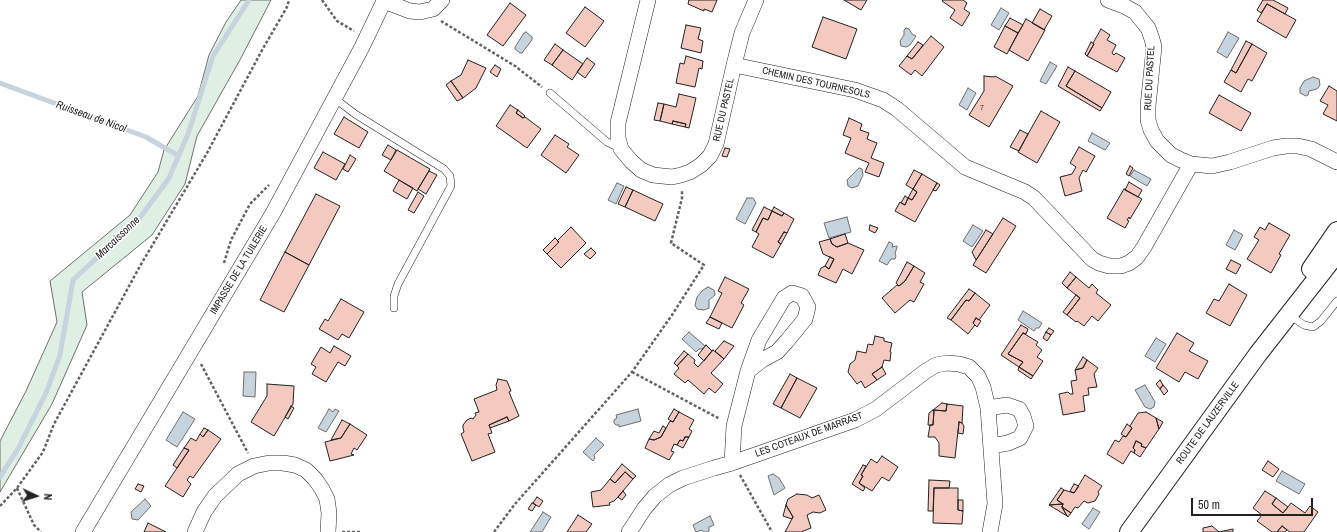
<!DOCTYPE html>
<style>
body{margin:0}
#map{position:relative;width:1337px;height:532px;overflow:hidden;background:#fff;font-family:"Archivo Narrow",sans-serif}
canvas{display:block}
.north{position:absolute;left:16px;top:476px;width:40px;height:40px;-webkit-text-stroke:3px #fff;paint-order:stroke;rotate:94deg;font-size:11px;font-weight:700;line-height:16px;text-align:center;color:#222}
.north::after{content:'';display:block;margin:auto;width:14px;height:18px;background:#222;clip-path:polygon(50% 0,100% 100%,50% 72%,0 100%)}
.scale{position:absolute;left:1191px;top:498px;width:122px;height:18px;box-sizing:border-box;border:2px solid #222;border-top:0;padding-left:5px;font-size:12px;line-height:14px;white-space:nowrap;color:#222;-webkit-text-stroke:3px #fff;paint-order:stroke}
</style>
<div id="map">
<canvas width="1337" height="532"></canvas>
<div class="north">N</div>
<div class="scale">50 m</div>
</div>
<script>
const ctx = document.querySelector('canvas').getContext('2d');
ctx.lineJoin = 'round';
function paint(path, color) {
  ctx.fillStyle = color;
  ctx.fill(path, 'evenodd');
}
function shape(rows) {
  const path = new Path2D();
  for (const r of rows) {
    path.moveTo(r[0], r[1]);
    for (let i = 2; i < r.length; i += 2) path.lineTo(r[i], r[i + 1]);
  }
  return path;
}
function strokePath(path, color, width, dash) {
  ctx.strokeStyle = color;
  ctx.lineWidth = width;
  ctx.lineCap = dash ? 'butt' : 'round';
  ctx.setLineDash(dash || []);
  ctx.stroke(path);
}
function write(font, color, halo, rows, align = 'center') {
  ctx.font = font + ' "Archivo Narrow",sans-serif';
  ctx.lineWidth = 3;
  ctx.setLineDash([]);
  ctx.textBaseline = 'middle';
  ctx.strokeStyle = halo;
  ctx.fillStyle = color;
  for (const [text, x, y, turn = 0] of rows) {
    ctx.save();
    ctx.translate(x, y);
    ctx.rotate((+turn || 0) * Math.PI / 180);
    ctx.textAlign = isNaN(turn) ? turn : align;
    if (halo) ctx.strokeText(text, 0, 0);
    ctx.fillText(text, 0, 0);
    ctx.restore();
  }
}
const green = shape([
 [241,0,271,0,241,58,197,136,185,184,152,235,82,292,87,325,52,404,0,492,0,441,26,391,57,322,50,281,130,215,158,172,164,150,198,96,209,55,226,22,241,0]
]);
paint(green, '#e0efe3');
strokePath(green, '#6f6f6f', 1);
const water = shape([
 [1001,8,1009,13,999,30,991,25,1001,8],
 [906,28,909,29,912,34,916,36,910,45,906,47,901,46,900,41,904,35,904,30,906,28],
 [526,32,532,37,532,40,522,53,520,53,515,49,515,47,524,33,526,32],
 [1228,32,1239,38,1227,58,1217,52,1228,32],
 [1050,62,1057,66,1046,84,1040,81,1050,62],
 [1313,77,1319,79,1320,85,1317,89,1309,91,1308,95,1306,96,1300,93,1300,88,1304,81,1313,77],
 [968,88,976,93,967,110,959,105,968,88],
 [1092,133,1110,143,1105,150,1088,141,1092,133],
 [859,168,862,169,863,175,858,186,852,188,848,186,847,180,859,168],
 [1134,170,1151,179,1147,186,1130,176,1134,170],
 [617,183,624,186,616,204,608,200,617,183],
 [747,198,753,198,756,203,745,224,736,219,747,198],
 [847,217,851,232,829,238,824,223,847,217],
 [973,225,983,231,972,247,963,241,973,225],
 [1234,230,1243,235,1235,250,1226,245,1234,230],
 [889,242,893,244,892,247,897,246,897,248,895,253,896,256,895,259,891,259,887,265,879,261,889,242],
 [708,287,714,290,715,295,709,300,709,308,704,310,697,309,695,305,697,297,703,290,708,287],
 [1023,311,1042,323,1039,328,1036,328,1034,331,1018,320,1023,311],
 [689,332,705,346,702,349,699,349,696,352,682,339,689,332],
 [1156,338,1166,344,1155,362,1145,356,1156,338],
 [244,372,256,372,255,397,243,396,244,372],
 [1145,385,1155,402,1154,407,1150,409,1145,407,1135,390,1145,385],
 [329,409,333,412,335,409,339,411,326,432,318,428,329,409],
 [638,409,641,421,619,427,619,425,616,425,614,423,614,420,617,418,616,415,638,409],
 [183,412,195,419,177,447,166,440,183,412],
 [596,438,604,445,594,455,595,458,593,461,583,452,596,438],
 [1282,471,1305,484,1299,494,1276,481,1282,471],
 [773,474,779,478,785,488,774,495,768,476,773,474],
 [145,499,151,506,138,520,132,519,131,512,145,499],
 [1093,508,1100,512,1089,529,1082,524,1093,508],
 [543,512,551,517,542,532,530,532,543,512],
 [710,516,714,525,709,527,709,531,707,532,704,532,702,530,696,532,693,525,710,516]
]);
paint(water, '#c7d3dd');
strokePath(water, '#6f6f6f', 1);
strokePath(shape([
 [0,83,146,137,179,156],
 [0,477,19,447,46,393,60,355,73,280,139,219,169,178,188,134,213,56,249,0]
]), '#c7d3dd', 5);
const building = shape([
 [689,0,717,0,712,12,704,9,704,11,688,4,689,0],
 [844,0,867,0,861,10,844,0],
 [943,0,963,0,967,3,964,9,970,13,962,26,950,18,955,10,942,1,943,0],
 [1263,0,1273,0,1288,8,1285,14,1267,4,1261,13,1257,10,1263,0],
 [510,3,526,15,503,46,487,35,510,3],
 [1267,4,1296,20,1286,38,1257,21,1267,4],
 [585,7,604,21,585,47,566,33,585,7],
 [1040,9,1052,16,1044,30,1032,23,1040,9],
 [823,17,857,29,846,59,812,47,823,17],
 [1010,18,1023,25,1018,33,1005,26,1010,18],
 [1026,19,1045,30,1028,61,1009,50,1026,19],
 [686,25,701,28,698,39,703,41,701,53,681,48,686,25],
 [1005,26,1018,33,1007,54,994,47,1005,26],
 [1101,29,1110,35,1107,40,1116,45,1112,53,1114,55,1116,53,1125,58,1117,72,1087,56,1094,44,1093,43,1101,29],
 [931,36,944,47,922,76,915,70,911,75,899,66,907,56,912,59,931,36],
 [1246,41,1252,44,1236,73,1231,70,1246,41],
 [918,42,923,45,912,59,907,56,918,42],
 [1091,42,1094,44,1087,56,1085,54,1091,42],
 [555,44,563,50,552,65,544,60,555,44],
 [1252,44,1267,53,1252,81,1248,79,1241,92,1224,82,1231,70,1236,73,1252,44],
 [563,50,583,64,572,80,552,65,563,50],
 [686,56,703,61,702,69,699,68,695,87,676,83,680,63,684,64,686,56],
 [587,58,595,64,585,78,577,72,587,58],
 [468,60,486,68,476,88,463,98,451,81,461,75,468,60],
 [495,65,501,69,497,77,490,72,495,65],
 [1068,67,1075,71,1066,86,1102,108,1100,111,1058,86,1068,67],
 [1075,71,1111,92,1102,108,1066,86,1075,71],
 [984,76,994,77,995,76,1013,86,989,127,969,115,984,91,984,76],
 [451,81,463,98,457,101,446,85,451,81],
 [1329,86,1337,91,1337,121,1323,114,1328,105,1320,101,1329,86],
 [679,94,696,98,689,128,685,127,686,124,673,121,672,124,660,121,664,104,676,107,679,94],
 [1219,95,1251,113,1241,131,1209,113,1219,95],
 [658,103,664,104,660,121,654,120,658,103],
 [510,105,518,110,516,113,523,118,525,117,541,129,527,148,496,126,510,105],
 [518,110,525,116,523,118,516,113,518,110],
 [1041,111,1060,122,1037,163,1018,152,1041,111],
 [344,117,368,132,359,148,334,134,344,117],
 [849,118,862,124,860,130,869,133,867,139,877,143,871,158,884,163,879,177,865,172,869,163,845,153,851,138,843,135,849,118],
 [673,121,686,124,685,127,672,124,673,121],
 [1020,130,1028,134,1019,151,1010,147,1020,130],
 [555,135,569,144,567,147,579,155,566,173,541,155,555,135],
 [388,145,396,150,391,160,382,155,388,145],
 [1079,147,1095,156,1086,172,1083,170,1079,178,1082,191,1065,196,1060,177,1072,174,1076,167,1070,163,1079,147],
 [725,148,730,149,727,157,722,156,725,148],
 [397,150,430,169,417,191,384,171,397,150],
 [323,152,345,164,336,180,314,168,323,152],
 [350,155,356,159,348,172,343,169,350,155],
 [1130,166,1133,168,1129,176,1126,174,1130,166],
 [914,170,922,174,913,189,906,185,914,170],
 [429,171,437,175,426,194,418,189,429,171],
 [922,174,937,183,915,222,895,211,900,202,905,205,908,198,912,200,917,192,913,189,922,174],
 [399,180,413,188,407,199,393,191,399,180],
 [1129,182,1142,190,1138,197,1125,190,1129,182],
 [937,183,940,185,936,191,933,190,937,183],
 [626,187,633,190,625,207,618,204,626,187],
 [913,189,917,192,912,200,908,198,913,189],
 [1124,189,1142,199,1130,219,1129,217,1127,220,1129,221,1125,228,1107,218,1124,189],
 [633,190,663,204,655,221,625,207,633,190],
 [418,192,424,196,414,213,408,210,418,192],
 [316,194,340,206,309,265,285,252,316,194],
 [905,196,908,198,905,205,901,203,905,196],
 [764,207,772,211,768,220,763,218,756,232,752,230,764,207],
 [774,207,784,213,782,216,772,211,774,207],
 [772,211,782,216,784,213,794,219,787,233,784,232,778,242,781,244,773,258,752,247,759,234,756,232,763,218,768,220,772,211],
 [1003,218,1016,226,986,273,973,265,1003,218],
 [1269,223,1290,235,1279,254,1281,255,1271,273,1247,259,1259,240,1254,237,1260,227,1265,230,1269,223],
 [870,225,878,228,875,233,869,230,870,225],
 [571,227,586,243,561,268,547,254,559,242,557,241,571,227],
 [986,230,993,234,976,260,972,252,986,230],
 [784,232,787,233,781,244,778,242,784,232],
 [845,234,848,243,837,247,832,244,830,239,845,234],
 [555,238,559,242,547,254,543,250,555,238],
 [830,239,832,244,837,247,848,243,864,250,852,274,843,269,836,283,818,275,821,268,825,266,829,269,834,259,823,254,819,242,830,239],
 [591,248,596,253,590,259,584,254,591,248],
 [285,252,309,265,284,312,260,300,285,252],
 [830,257,834,259,829,269,825,266,830,257],
 [1231,260,1241,265,1236,274,1226,269,1231,260],
 [907,262,914,266,905,281,899,286,896,283,907,262],
 [914,266,925,273,920,282,924,284,914,302,910,300,895,313,882,298,897,285,899,286,905,281,914,266],
 [1070,272,1076,277,1067,288,1062,283,1070,272],
 [725,277,749,289,741,303,744,305,732,328,710,317,722,293,718,291,725,277],
 [1076,277,1089,288,1092,284,1098,290,1096,293,1111,305,1098,321,1092,316,1084,326,1077,321,1076,322,1067,315,1080,298,1067,288,1076,277],
 [1229,284,1247,295,1230,326,1206,313,1214,299,1219,301,1229,284],
 [969,289,975,293,969,301,966,300,951,320,947,318,969,289],
 [975,293,990,305,979,320,976,318,973,323,975,325,968,334,951,320,966,300,969,301,975,293],
 [1076,295,1080,298,1067,315,1063,312,1076,295],
 [341,299,364,312,349,338,342,334,338,340,319,329,325,319,328,321,341,299],
 [710,317,722,323,719,329,706,323,710,317],
 [976,318,981,321,977,327,973,323,976,318],
 [1021,325,1028,329,1026,334,1023,333,1008,354,1023,362,1019,367,1001,355,1021,325],
 [1049,328,1054,331,1051,335,1046,332,1049,328],
 [1046,332,1051,335,1047,341,1043,338,1046,332],
 [1023,333,1038,342,1036,345,1042,350,1037,357,1043,361,1033,376,1019,367,1023,362,1008,354,1023,333],
 [1177,333,1194,343,1189,351,1208,361,1198,379,1185,372,1179,382,1156,368,1177,333],
 [875,336,884,338,884,341,892,343,890,352,891,352,890,361,884,360,882,367,872,374,877,380,865,388,861,381,857,384,848,372,850,364,855,360,857,351,866,353,868,344,873,345,875,336],
 [724,341,734,346,724,359,715,351,724,341],
 [706,345,712,351,704,361,698,355,706,345],
 [334,346,351,356,345,366,338,362,326,382,312,374,316,367,311,364,321,347,330,353,334,346],
 [713,350,724,359,711,373,723,384,715,393,709,388,704,394,688,380,685,383,674,374,679,368,677,366,688,354,695,360,694,363,698,367,713,350],
 [684,351,688,354,677,366,674,363,684,351],
 [1083,357,1087,360,1083,368,1075,370,1083,357],
 [1087,360,1098,368,1094,374,1097,387,1088,388,1089,395,1083,396,1085,411,1063,415,1059,394,1068,392,1070,394,1073,394,1071,381,1077,380,1075,370,1083,368,1087,360],
 [882,367,886,374,877,380,872,374,882,367],
 [1019,367,1033,376,1031,379,1018,370,1019,367],
 [790,374,797,378,781,408,773,404,790,374],
 [797,378,817,388,800,418,781,408,797,378],
 [498,379,507,381,511,391,509,392,519,416,509,421,507,417,489,425,492,433,488,434,495,452,472,461,461,434,464,432,463,428,463,425,467,420,471,418,473,419,476,415,475,413,479,412,474,399,497,390,496,385,498,379],
 [1160,380,1163,385,1160,389,1156,384,1160,380],
 [267,384,294,386,293,404,274,436,251,422,267,396,267,384],
 [1163,385,1168,391,1164,395,1160,389,1163,385],
 [942,403,947,404,946,411,933,410,942,403],
 [947,404,963,406,962,423,959,422,955,458,939,456,939,443,935,437,928,437,930,425,933,425,934,410,946,411,947,404],
 [291,406,294,408,288,419,285,417,291,406],
 [674,409,679,412,673,422,668,419,674,409],
 [933,410,934,410,933,425,928,425,929,413,933,410],
 [679,412,694,420,689,429,692,431,689,437,685,437,683,441,680,440,677,445,674,444,671,451,674,452,669,460,645,448,649,439,654,440,661,437,670,421,673,422,679,412],
 [1146,412,1156,418,1159,429,1146,448,1141,446,1142,444,1136,441,1133,448,1135,450,1134,453,1131,451,1123,464,1107,454,1115,440,1119,442,1123,436,1126,437,1132,428,1130,426,1138,413,1146,412],
 [507,417,509,421,490,428,489,425,507,417],
 [1156,418,1163,422,1159,429,1156,418],
 [342,420,350,424,341,438,331,440,342,420],
 [959,422,962,423,964,426,963,434,958,433,959,422],
 [350,424,367,435,357,450,354,448,351,454,354,455,330,461,325,442,341,438,350,424],
 [1127,424,1132,428,1126,437,1121,434,1127,424],
 [663,426,666,428,661,437,654,440,649,439,654,431,659,433,663,426],
 [204,428,208,430,203,437,200,434,204,428],
 [208,430,221,439,193,478,190,476,187,480,191,484,183,497,165,486,189,450,184,448,191,438,196,441,200,434,203,437,208,430],
 [685,437,689,437,683,448,677,445,680,440,683,441,685,437],
 [1136,441,1142,444,1141,446,1146,448,1140,457,1134,453,1135,450,1133,448,1136,441],
 [184,448,189,450,177,468,173,465,184,448],
 [882,456,898,467,889,481,882,477,872,491,859,483,863,476,861,475,871,459,877,463,882,456],
 [1268,461,1279,469,1273,477,1262,470,1268,461],
 [622,464,636,476,633,479,625,472,615,483,610,479,622,464],
 [863,465,866,466,861,475,863,476,859,483,865,488,863,491,852,484,863,465],
 [625,472,633,479,618,497,614,501,609,503,610,505,593,507,591,492,601,490,610,479,615,483,625,472],
 [1085,475,1102,486,1098,492,1099,494,1095,501,1088,503,1084,501,1078,508,1075,507,1071,513,1062,507,1063,504,1057,500,1064,490,1074,493,1085,475],
 [929,480,950,481,949,488,934,488,933,511,928,511,929,480],
 [138,484,144,486,141,492,135,489,138,484],
 [1074,484,1079,486,1074,493,1070,491,1074,484],
 [934,488,958,488,958,510,963,511,962,524,933,523,934,488],
 [1061,488,1064,490,1057,500,1063,504,1049,505,1061,488],
 [623,491,626,495,622,500,618,497,623,491],
 [1265,491,1276,498,1272,504,1283,513,1291,503,1305,513,1310,506,1318,512,1304,532,1290,532,1282,526,1277,532,1272,532,1257,521,1262,515,1253,508,1265,491],
 [797,494,807,495,812,498,819,495,826,510,820,513,813,512,807,515,811,528,801,532,785,532,793,517,786,505,788,499,797,494],
 [537,497,543,501,539,507,533,503,537,497],
 [1276,498,1288,507,1283,513,1272,504,1276,498],
 [958,500,963,500,963,511,958,510,958,500],
 [532,503,536,505,532,511,528,509,532,503],
 [1063,504,1062,507,1067,516,1049,505,1063,504],
 [786,505,793,517,792,519,783,516,786,505],
 [1062,507,1071,513,1068,517,1067,516,1062,507],
 [578,515,592,524,586,532,567,532,578,515],
 [148,523,166,532,144,532,148,523],
 [1212,526,1219,532,1233,529,1233,532,1203,532,1203,528,1212,526],
 [1282,526,1287,530,1285,532,1277,532,1282,526]
]);
paint(building, '#f3c9c0');
strokePath(building, '#222', 1);
const service = shape([
 [550,93,607,142,620,148],
 [334,98,355,114,444,169,450,176,451,186,398,284,394,296,394,308],
 [1289,315,1304,325,1313,327,1321,321,1337,301]
]);
const minor = shape([
 [648,0,618,123,618,138,621,149,631,161,641,170,653,175,672,177,681,175,690,172,701,165,710,156,716,144,734,65,742,33,756,0],
 [1108,0,1124,6,1135,12,1148,28,1152,39,1154,47,1148,106,1148,120,1151,130,1157,141,1171,155,1181,160,1191,164,1212,166,1230,162,1273,148,1286,146,1298,146,1311,149,1337,162],
 [734,65,855,90,883,100,897,109,965,167,1025,192,1034,198,1092,259,1099,263,1109,266,1121,266,1129,263,1137,257,1144,247,1191,164],
 [988,408,1007,405,1019,409,1023,416,1026,426,1020,438,1008,443,991,446],
 [732,463,734,426,748,371,762,360,777,352,787,341,805,319,808,307,802,296,792,293,784,298,759,340,748,371],
 [83,532,273,213,362,47,384,1,410,11,420,12,433,9,442,0],
 [195,532,204,512,215,496,238,474,254,466,269,463,283,463,295,465,306,470,315,479,322,489,327,499,329,513,328,532],
 [629,532,644,509,655,496,669,485,683,478,714,468,732,463,855,420,876,409,926,371,936,365,947,363,959,364,969,367,978,376,983,387,988,408,995,504,990,532]
]);
const tertiary = shape([
 [1311,269,1337,231],
 [1129,532,1258,354,1337,253]
]);
strokePath(service, '#222', 8);
strokePath(minor, '#222', 16);
strokePath(tertiary, '#222', 20);
strokePath(shape([
 [322,0,337,21,354,31],
 [441,21,515,66,542,87],
 [224,263,231,240,250,204,269,185],
 [201,364,248,453],
 [632,372,720,419],
 [740,475,772,532],
 [17,488,34,525,41,532],
 [0,506,17,488,43,452,54,424,140,266,207,153,261,52,287,7,289,0],
 [342,532,361,532],
 [494,532,515,504,632,372,672,315,704,265,671,243,682,198,682,191]
]), '#646464', 2.5, [3, 2]);
strokePath(service, '#fff', 7);
strokePath(minor, '#fff', 15);
strokePath(tertiary, '#fff', 18);
write('8px', '#564c4a', null, [
 ["7",982,108]
]);
write('10px', '#222', '#fff', [
 ["RUE DU PASTEL",1150,78,-87],
 ["CHEMIN DES TOURNESOLS",816,83,13],
 ["RUE DU PASTEL",724,110,-77],
 ["IMPASSE DE LA TUILERIE",239,270,-59],
 ["ROUTE DE LAUZERVILLE",1208,423,-54],
 ["LES COTEAUX DE MARRAST",809,435,-20]
]);
write('italic 11px', '#222', '#fff', [
 ["Ruisseau de Nicol",91,117,20],
 ["Marcaissonne",118,238,-44]
]);
</script>
